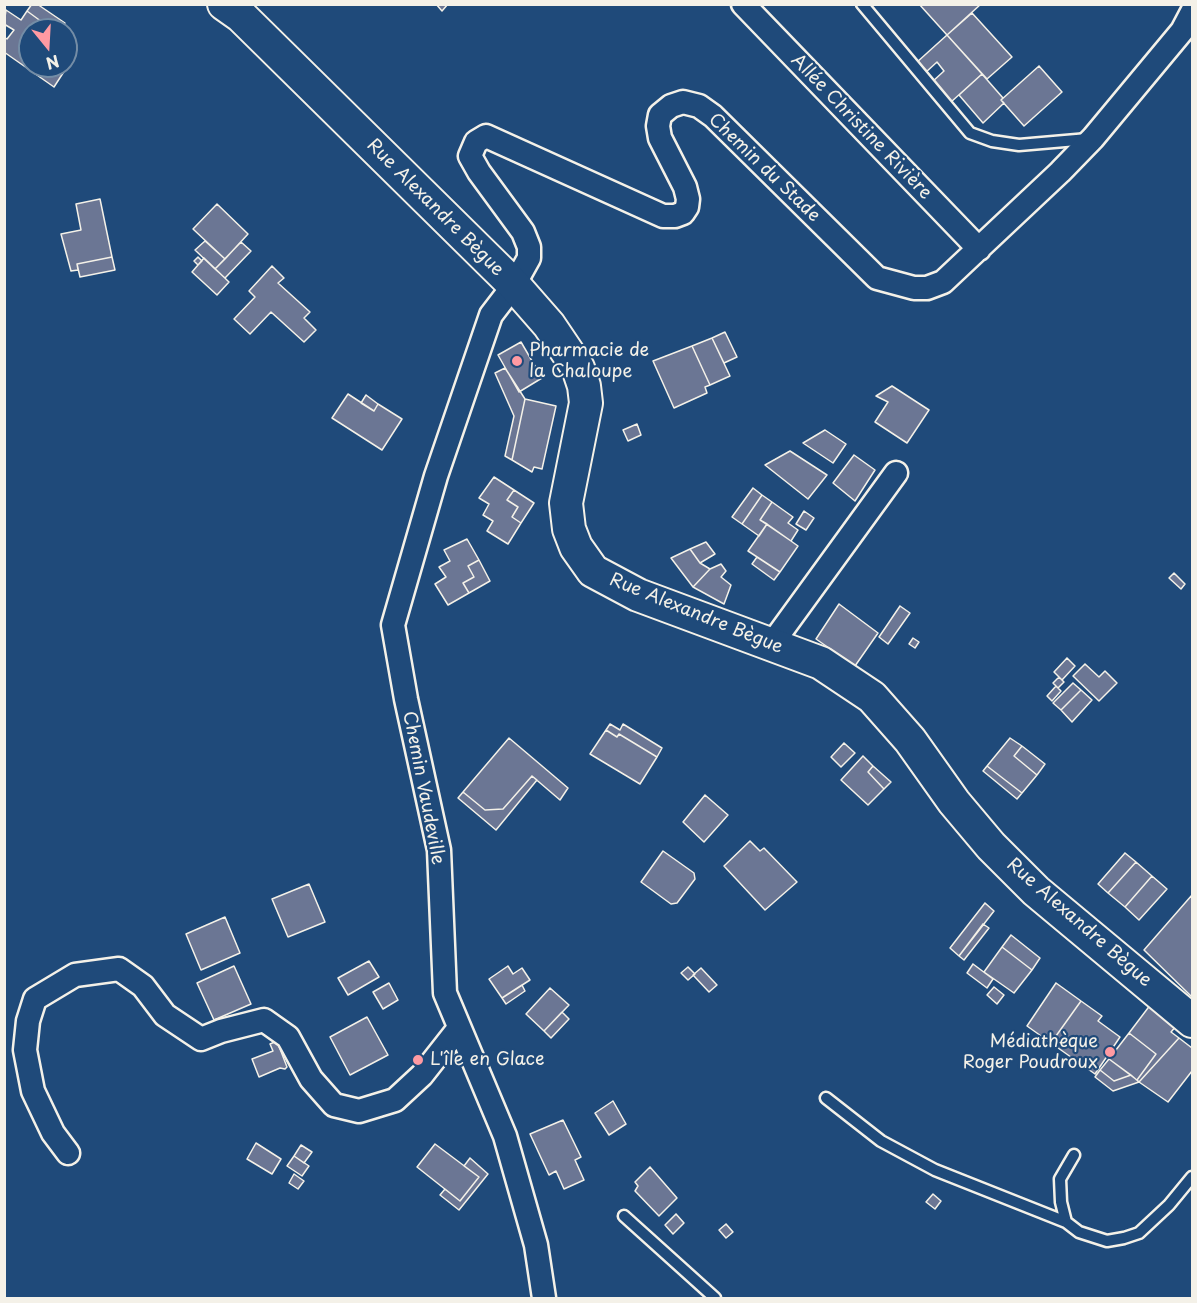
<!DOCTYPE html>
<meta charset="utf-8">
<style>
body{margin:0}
#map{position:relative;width:1197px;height:1303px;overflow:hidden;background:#1f4a7a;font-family:"Playpen Sans",sans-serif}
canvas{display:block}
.frame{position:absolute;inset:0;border:6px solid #f4f1e8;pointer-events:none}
.north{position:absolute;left:18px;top:18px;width:60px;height:60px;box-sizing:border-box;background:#1f4a7a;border:2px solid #748da6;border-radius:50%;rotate:162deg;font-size:16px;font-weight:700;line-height:24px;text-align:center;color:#f4f1e8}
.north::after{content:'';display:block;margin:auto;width:21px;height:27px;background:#ff9aa2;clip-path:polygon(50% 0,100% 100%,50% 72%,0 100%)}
</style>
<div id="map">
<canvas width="1197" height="1303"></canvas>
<div class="frame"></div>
<div class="north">N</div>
</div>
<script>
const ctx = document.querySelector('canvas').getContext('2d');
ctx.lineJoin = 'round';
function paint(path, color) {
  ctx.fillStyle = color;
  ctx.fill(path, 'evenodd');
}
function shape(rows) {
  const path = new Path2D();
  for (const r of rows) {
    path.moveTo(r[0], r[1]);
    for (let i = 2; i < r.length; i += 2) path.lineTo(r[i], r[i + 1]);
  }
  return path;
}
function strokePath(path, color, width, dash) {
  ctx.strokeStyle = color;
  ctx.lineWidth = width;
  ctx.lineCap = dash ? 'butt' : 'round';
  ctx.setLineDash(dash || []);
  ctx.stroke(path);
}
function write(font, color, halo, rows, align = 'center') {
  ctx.font = font + ' "Playpen Sans",sans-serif';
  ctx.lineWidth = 4.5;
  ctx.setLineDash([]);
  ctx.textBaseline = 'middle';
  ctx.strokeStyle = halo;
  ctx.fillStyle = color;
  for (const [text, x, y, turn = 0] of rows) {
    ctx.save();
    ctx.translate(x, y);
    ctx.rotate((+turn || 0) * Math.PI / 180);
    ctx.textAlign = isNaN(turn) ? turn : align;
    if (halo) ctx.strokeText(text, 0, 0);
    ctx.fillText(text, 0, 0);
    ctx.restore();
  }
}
const building = shape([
 [32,4,37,4,65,23,61,30,53,30,27,11,32,4],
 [436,4,448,4,442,11,436,4],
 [919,4,981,4,947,35,919,4],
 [6,10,21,20,27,11,53,30,30,30,30,66,59,66,65,70,54,87,4,52,4,37,7,39,14,30,4,24,6,10],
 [972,13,1012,57,987,79,947,35,972,13],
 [947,35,982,74,951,102,932,82,944,71,937,62,925,73,916,63,947,35],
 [1039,66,1062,92,1024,126,1001,100,1039,66],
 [982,74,1003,98,1001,100,1004,103,983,123,959,95,982,74],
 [100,199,112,257,77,264,78,270,71,271,61,234,81,230,76,204,100,199],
 [217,204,248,234,225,259,193,229,217,204],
 [205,241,225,259,215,269,195,250,205,241],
 [241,242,251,251,225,278,215,269,241,242],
 [112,257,115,270,80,277,77,264,112,257],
 [198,257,202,261,198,265,194,261,198,257],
 [204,258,229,282,217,295,192,272,204,258],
 [272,266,284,278,278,283,310,312,304,318,316,330,304,342,271,312,250,334,234,319,255,297,249,291,272,266],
 [725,332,737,357,724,363,712,338,725,332],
 [712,338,730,376,710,385,692,346,712,338],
 [521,342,542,378,519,392,498,355,521,342],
 [692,346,710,385,705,387,707,393,674,408,653,361,692,346],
 [505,368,525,399,512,460,505,456,514,416,495,373,505,368],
 [892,386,929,410,907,443,875,422,888,402,876,396,892,386],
 [348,394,374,411,378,404,402,419,382,450,332,418,348,394],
 [366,395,378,404,374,411,361,403,366,395],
 [525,399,556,406,542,469,534,467,532,472,512,460,525,399],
 [637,424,641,435,628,441,623,430,637,424],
 [825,430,846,444,833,463,803,443,825,430],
 [790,451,827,475,808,499,765,465,790,451],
 [854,455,875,470,855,501,833,483,854,455],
 [494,477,514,490,507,500,518,507,512,517,521,523,508,544,487,531,493,521,483,515,489,504,479,498,494,477],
 [753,488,762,495,742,524,732,517,753,488],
 [514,490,534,503,521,523,512,517,518,507,507,500,514,490],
 [762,495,772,502,760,520,767,524,759,536,742,524,762,495],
 [772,502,793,517,788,523,798,530,791,541,760,520,772,502],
 [804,511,814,518,806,530,796,524,804,511],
 [767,524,798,546,780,572,748,551,767,524],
 [467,539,479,560,468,566,474,577,463,583,469,593,448,605,435,584,446,577,439,567,450,561,444,550,467,539],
 [706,542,715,554,700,563,690,549,706,542],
 [690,549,700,563,710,569,693,587,671,558,690,549],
 [757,557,780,572,774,580,752,564,757,557],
 [479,560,490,581,469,593,463,583,474,577,468,566,479,560],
 [721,564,726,571,721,577,731,585,724,604,693,587,710,569,721,564],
 [1174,573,1185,584,1181,589,1169,578,1174,573],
 [839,604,878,633,855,666,816,639,839,604],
 [900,606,910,613,888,644,879,637,900,606],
 [913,638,919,642,915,648,909,644,913,638],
 [1067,658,1075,666,1062,680,1054,672,1067,658],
 [1085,664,1099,677,1105,671,1117,683,1099,701,1073,676,1085,664],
 [1059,677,1064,682,1058,688,1053,683,1059,677],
 [1073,683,1081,690,1061,710,1053,703,1073,683],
 [1056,686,1061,691,1052,701,1047,696,1056,686],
 [1081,690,1092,700,1072,722,1061,710,1081,690],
 [610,724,620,730,623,724,662,748,657,757,619,734,617,737,606,730,610,724],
 [606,730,617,737,619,734,657,757,640,784,590,754,606,730],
 [509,738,568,788,560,800,532,776,503,809,485,810,463,792,509,738],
 [1010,738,1022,746,1014,756,1037,775,1022,793,987,766,1010,738],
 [844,743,855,753,841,767,831,757,844,743],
 [1022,746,1045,764,1037,775,1014,756,1022,746],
 [863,756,873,766,868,772,884,789,868,805,841,780,863,756],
 [873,766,891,782,884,789,868,772,873,766],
 [987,766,1022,793,1017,799,983,771,987,766],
 [532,776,537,780,496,830,458,798,463,792,485,810,503,809,532,776],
 [705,795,728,815,704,842,683,822,705,795],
 [750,841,760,851,764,848,797,882,765,910,724,866,750,841],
 [663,851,694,873,695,879,677,903,671,904,641,882,663,851],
 [1125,853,1136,862,1108,893,1098,884,1125,853],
 [1136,862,1152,876,1125,907,1108,893,1136,862],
 [1152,876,1167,889,1139,920,1125,907,1152,876],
 [309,884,325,922,288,937,272,899,309,884],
 [1192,895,1192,997,1144,950,1192,895],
 [985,903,994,911,959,956,950,948,985,903],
 [225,917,240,953,201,970,186,934,225,917],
 [983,924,989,928,964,960,959,956,983,924],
 [1011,935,1040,958,1032,970,1002,947,1011,935],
 [1002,947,1032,970,1014,993,984,972,1002,947],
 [369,961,379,977,348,995,338,978,369,961],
 [973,964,993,979,987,988,967,973,973,964],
 [234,966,251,1004,214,1020,197,983,234,966],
 [508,966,513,974,522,968,530,980,502,998,489,979,508,966],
 [688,967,695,974,688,980,681,973,688,967],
 [701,968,717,985,709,992,693,975,701,968],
 [389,983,398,1000,383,1009,373,992,389,983],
 [1056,983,1081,1001,1051,1043,1027,1026,1056,983],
 [522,985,525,991,506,1004,502,998,522,985],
 [994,987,1004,995,997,1004,987,995,994,987],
 [550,988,569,1005,544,1031,526,1014,550,988],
 [1081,1001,1102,1016,1098,1021,1120,1037,1095,1074,1051,1043,1081,1001],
 [1151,1004,1178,1024,1171,1032,1179,1038,1139,1082,1137,1080,1156,1054,1129,1033,1151,1004],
 [562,1012,569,1019,551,1038,544,1031,562,1012],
 [367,1017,388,1055,350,1075,330,1037,367,1017],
 [1129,1033,1156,1054,1137,1080,1109,1059,1129,1033],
 [1179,1038,1192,1048,1192,1071,1168,1102,1139,1082,1179,1038],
 [277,1041,287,1067,285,1069,280,1068,259,1077,252,1059,273,1051,270,1044,277,1041],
 [1109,1059,1131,1075,1114,1081,1100,1070,1109,1059],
 [1100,1070,1114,1081,1131,1075,1139,1082,1113,1091,1095,1077,1100,1070],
 [613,1101,626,1124,609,1135,595,1113,613,1101],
 [563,1120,581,1157,575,1160,584,1180,564,1189,556,1171,549,1175,530,1134,563,1120],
 [256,1143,281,1159,272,1174,247,1159,256,1143],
 [435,1144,479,1177,460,1201,417,1167,435,1144],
 [301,1145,312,1152,304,1163,294,1156,301,1145],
 [294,1156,309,1166,302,1176,287,1166,294,1156],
 [470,1158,488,1174,459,1210,440,1195,445,1189,460,1201,479,1177,464,1166,470,1158],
 [650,1167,677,1198,659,1216,635,1191,638,1186,635,1182,650,1167],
 [294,1174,304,1181,298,1189,289,1183,294,1174],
 [933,1194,941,1201,935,1209,926,1202,933,1194],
 [676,1214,684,1223,673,1234,665,1225,676,1214],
 [726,1224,733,1232,726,1238,719,1230,726,1224]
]);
paint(building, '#6b7694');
strokePath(building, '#f4f1e8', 1.5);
const service = shape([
 [862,4,970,133,992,141,1019,145,1088,139],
 [826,1098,881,1141,935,1170,1066,1222],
 [1074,1155,1060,1179,1061,1202,1066,1222,1079,1232,1107,1241,1124,1238,1139,1233,1169,1205,1192,1177],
 [624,1216,715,1298]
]);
const minor = shape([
 [743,4,979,249],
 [771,645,896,473],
 [68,1153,53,1133,33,1091,25,1050,28,1021,35,999,75,975,119,969,143,986,165,1015,201,1039,221,1031,264,1020,288,1037,311,1079,334,1105,359,1111,395,1100,422,1075,459,1028],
 [544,1298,536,1245,505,1136,445,993,439,850,406,699,393,625,436,476,491,315,514,285,529,258,529,247,523,232,479,172,470,156,476,142,486,136,663,216,675,216,683,213,687,207,688,199,685,187,660,138,658,126,660,115,671,106,683,102,699,106,713,116,877,278,914,288,927,288,943,282,1060,172,1093,138,1182,31,1192,12]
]);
const secondary = shape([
 [224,4,241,16,514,285,549,325,578,368,584,386,586,403,566,503,569,529,576,547,593,571,638,595,821,663,872,697,910,740,954,802,991,846,1036,891,1192,1021]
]);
strokePath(service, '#f4f1e8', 15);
strokePath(minor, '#f4f1e8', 27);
strokePath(secondary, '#f4f1e8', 36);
strokePath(service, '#1f4a7a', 10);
strokePath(minor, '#1f4a7a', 22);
strokePath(secondary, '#1f4a7a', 32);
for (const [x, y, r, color] of [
 [517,361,6,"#ff9aa2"],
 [1110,1052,6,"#ff9aa2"],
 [418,1060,6,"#ff9aa2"]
]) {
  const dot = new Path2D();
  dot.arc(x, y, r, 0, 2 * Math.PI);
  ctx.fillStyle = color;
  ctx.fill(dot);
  strokePath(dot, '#1f4a7a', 2);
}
write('18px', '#f4f1e8', '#1f4a7a', [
 ["Allée Christine Rivière",861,127,46],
 ["Chemin du Stade",764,168,44],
 ["Rue Alexandre Bègue",435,208,45],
 ["Rue Alexandre Bègue",696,614,22],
 ["Chemin Vaudeville",423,788,79],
 ["Rue Alexandre Bègue",1079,923,41]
]);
write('18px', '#f4f1e8', '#1f4a7a', [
 ["Pharmacie de",529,351],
 ["la Chaloupe",529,372],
 ["Médiathèque",1098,1042,"right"],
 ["Roger Poudroux",1098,1063,"right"],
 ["L'île en Glace",430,1060]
], 'left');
</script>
